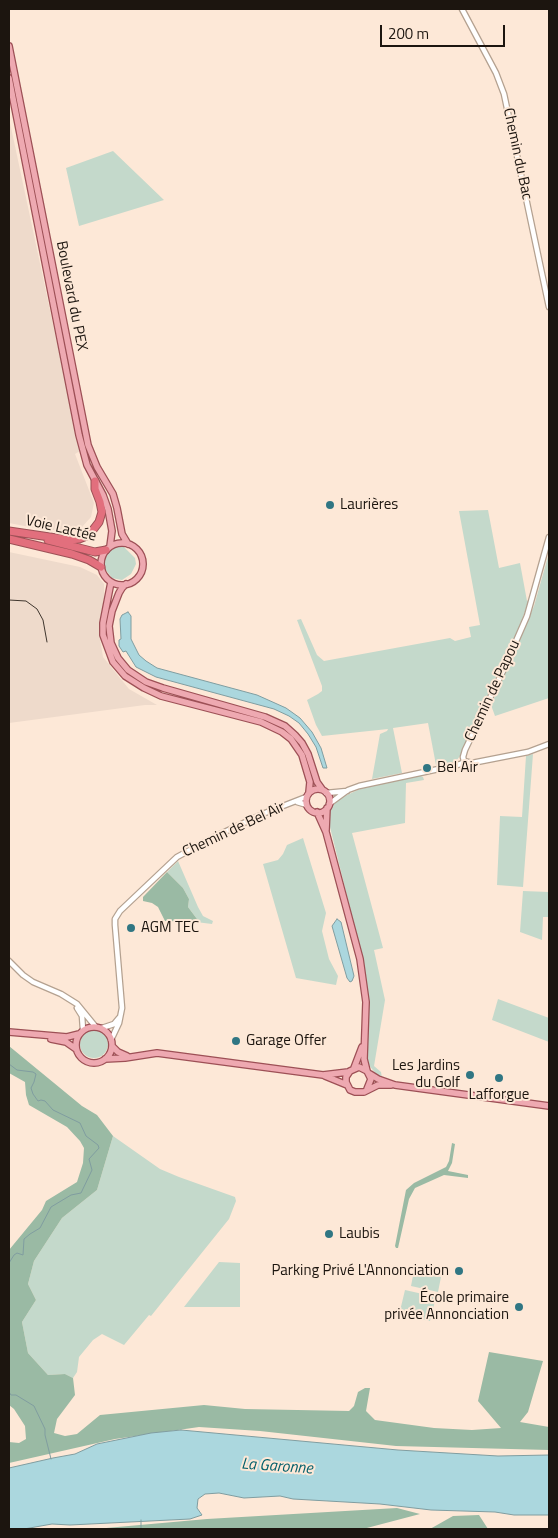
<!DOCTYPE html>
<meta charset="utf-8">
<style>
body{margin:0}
#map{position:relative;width:558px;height:1538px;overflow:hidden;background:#fde8d7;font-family:"Titillium Web",sans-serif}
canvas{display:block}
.frame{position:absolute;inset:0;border:10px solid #1c150f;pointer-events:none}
.scale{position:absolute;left:380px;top:25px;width:125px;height:22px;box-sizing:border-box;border:2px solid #1c150f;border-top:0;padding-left:6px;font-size:15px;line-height:18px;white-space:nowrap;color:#1c150f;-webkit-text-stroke:4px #fde8d7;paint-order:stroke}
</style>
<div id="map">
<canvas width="558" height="1538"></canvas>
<div class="frame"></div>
<div class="scale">200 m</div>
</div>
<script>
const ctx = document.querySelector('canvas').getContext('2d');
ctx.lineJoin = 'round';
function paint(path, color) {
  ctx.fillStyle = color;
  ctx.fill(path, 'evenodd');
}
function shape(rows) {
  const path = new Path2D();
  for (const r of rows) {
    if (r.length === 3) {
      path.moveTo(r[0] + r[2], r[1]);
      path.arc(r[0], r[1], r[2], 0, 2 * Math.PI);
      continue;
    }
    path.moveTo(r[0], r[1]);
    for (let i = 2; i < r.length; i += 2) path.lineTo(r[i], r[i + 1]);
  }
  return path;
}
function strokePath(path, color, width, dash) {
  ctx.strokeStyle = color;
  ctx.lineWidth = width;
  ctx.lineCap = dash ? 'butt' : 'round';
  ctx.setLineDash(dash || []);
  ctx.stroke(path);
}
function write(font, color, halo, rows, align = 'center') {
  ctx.font = font + ' "Titillium Web",sans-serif';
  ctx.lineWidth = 4;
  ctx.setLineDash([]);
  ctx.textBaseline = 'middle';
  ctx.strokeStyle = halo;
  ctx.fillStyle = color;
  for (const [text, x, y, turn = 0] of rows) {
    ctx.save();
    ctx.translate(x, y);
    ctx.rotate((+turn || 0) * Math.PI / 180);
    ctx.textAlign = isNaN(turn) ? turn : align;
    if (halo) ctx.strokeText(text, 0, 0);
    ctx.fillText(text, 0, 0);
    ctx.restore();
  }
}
paint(shape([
 [9,118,80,451,75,454,94,503,91,517,82,527,69,531,40,529,9,523],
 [9,552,80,567,97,575,104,584,104,597,99,633,103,657,129,689,157,705,145,705,9,723]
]), '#eedacb');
paint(shape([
 [113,151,164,200,79,226,66,168],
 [488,510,499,568,520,563,527,601,529,600,515,640,460,756,456,761,438,767,436,765,428,723,393,728,402,773,372,779,380,734,387,731,388,729,322,736,316,725,307,700,318,694,322,691,322,686,297,620,301,619,317,655,324,661,450,638,455,641,471,637,469,627,480,625,459,511],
 [117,546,123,546,135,558,136,564,131,574,122,580,112,578,105,569,104,564,107,553,112,549],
 [549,553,549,698,495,716,491,705,534,606],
 [533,754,523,887,497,885,500,816,522,817,526,756],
 [418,775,423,777,424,780,406,783,405,823,352,833,383,948,374,950,385,1000,374,1066,381,1072,382,1078,377,1075,368,1064,367,1060,369,1015,366,981,361,953,330,827,329,811,336,800,360,789],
 [303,838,326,913,322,931,329,959,338,976,336,985,296,978,263,864,278,860,283,854,287,845],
 [178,861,198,907,203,916,213,921,212,924,196,922,197,919,188,907,189,899,183,888,167,872],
 [523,891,549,892,549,917,543,917,542,940,520,932],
 [498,999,549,1018,549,1042,492,1020],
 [94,1044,14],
 [113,1136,160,1169,179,1177,235,1197,236,1201,229,1219,151,1316,149,1315,124,1345,102,1334,93,1340,79,1357,77,1372,73,1378,65,1374,48,1375,28,1353,22,1322,36,1300,28,1284,34,1261,62,1218,97,1190],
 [219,1262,240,1263,240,1307,184,1307],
 [414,1271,441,1277,438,1292,411,1286],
 [405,1290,436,1297,430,1321,399,1315]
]), '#c4d9cb');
paint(shape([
 [167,872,183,888,189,899,188,907,197,919,196,922,165,921,158,907,152,903,143,901,143,897],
 [9,1046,82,1106,97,1115,113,1136,97,1190,62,1218,34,1261,28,1284,36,1300,22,1322,28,1353,48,1375,65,1374,73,1378,75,1395,57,1419,54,1433,65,1436,77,1434,100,1415,204,1405,245,1409,349,1411,354,1406,358,1392,365,1388,370,1388,366,1411,375,1420,434,1428,472,1430,501,1428,478,1401,489,1352,543,1361,528,1412,520,1422,549,1427,549,1450,396,1446,260,1431,199,1427,115,1439,9,1463,9,1442,19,1443,26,1439,25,1426,14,1409,9,1405,9,1250,42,1210,46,1201,77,1182,83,1163,84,1148,80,1141,67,1127,29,1105,26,1095,25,1082,9,1073],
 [452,1143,455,1144,452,1163,448,1171,468,1175,468,1178,444,1175,415,1188,409,1199,398,1248,396,1248,395,1246,406,1190,414,1183,446,1167,449,1161],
 [397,1508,420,1514,363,1529,95,1529,207,1519],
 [479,1515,488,1529,430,1529,453,1516]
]), '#9abaa4');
const water = shape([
 [128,612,131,616,131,639,139,655,146,661,157,668,257,695,286,708,300,718,312,732,321,748,327,768,323,768,316,747,308,734,299,723,289,716,274,709,156,677,136,667,126,651,123,652,119,646,119,640,121,639,120,619,122,615,128,612],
 [337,919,341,922,354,976,352,981,350,982,347,978,332,926,337,919],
 [181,1430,398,1450,498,1456,549,1455,549,1515,514,1515,495,1512,431,1510,380,1504,293,1499,280,1496,244,1498,219,1493,205,1494,198,1499,197,1508,202,1515,190,1519,70,1525,52,1524,24,1529,9,1529,9,1468,53,1458,75,1454,97,1444,151,1433,181,1430]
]);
paint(water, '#abd7de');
strokePath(water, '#809da0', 1);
strokePath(shape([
 [9,1064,17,1070,33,1072,36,1074,34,1082,31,1088,33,1094,38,1101,41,1100,45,1101,53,1110,80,1123,86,1136,98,1145,99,1148,89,1159,92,1170,81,1193,71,1195,51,1207,40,1228,30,1234,24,1239,23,1255,17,1253,14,1255,9,1263],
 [9,1392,11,1395,16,1395,34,1406,45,1429,45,1435,51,1459],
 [141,1520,141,1529]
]), '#809da0', 1);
const minor = shape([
 [462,9,496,73,504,94,549,307],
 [464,761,463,757,465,750,503,671,527,616,549,537],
 [464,761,472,763,528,752,549,744],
 [326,793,347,791],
 [297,802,307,805],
 [329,804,348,790,359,786,434,770,461,764,464,761],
 [9,961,23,975,33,982,61,994,77,1004,95,1026],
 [77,1008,82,1016,83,1030],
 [102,1028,114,1024,119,1018],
 [111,1040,119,1023,122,1008,115,925,115,919,120,911,177,857,216,836,265,813,306,797]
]);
const major = shape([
 [9,46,88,445,97,467,113,494,117,508,122,534,128,544],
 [9,78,79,435,87,465,103,495,108,509,112,531,110,546],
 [122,564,21],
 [111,582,103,623,103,635,113,662,125,676,144,688,161,696,261,722,282,732,291,739,302,755,310,782,309,792],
 [126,584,122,588,119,593,112,611,109,626,111,643,118,658,128,670,146,682,163,688,265,717,285,726,295,735,302,743,308,754,317,782,322,789],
 [318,801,12],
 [317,812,326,832,360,959,366,1002,364,1059,367,1071],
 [326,830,327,808],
 [94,1045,18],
 [9,1032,67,1037,79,1034],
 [51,1039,66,1042,76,1049],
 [112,1046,118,1052,127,1056],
 [105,1059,125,1058,157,1053,323,1075,348,1072],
 [354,1068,362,1047],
 [370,1074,378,1079,395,1085,549,1106],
 [325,1076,347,1085],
 [367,1089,371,1079,367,1071,359,1067,350,1071,346,1077,346,1082,350,1090,355,1092,364,1092,378,1085,391,1085]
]);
const highway = shape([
 [9,531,70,540,79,539,89,535,99,522,102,512,100,502,95,489,95,481],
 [9,539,72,554,89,560,101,567],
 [48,540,95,552,106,550]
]);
strokePath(minor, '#b4a190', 7);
strokePath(major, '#9d5056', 8);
strokePath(highway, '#9d5056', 9);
strokePath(minor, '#fff', 4.5);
strokePath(major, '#eea9b1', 5.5);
strokePath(highway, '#e26f7d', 7);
strokePath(shape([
 [9,600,26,601,37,609,43,620,47,642]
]), '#3f362e', 1);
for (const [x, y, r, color] of [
 [330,505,5,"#307683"],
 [427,768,5,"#307683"],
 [131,928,5,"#307683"],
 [236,1041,5,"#307683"],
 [470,1075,5,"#307683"],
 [499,1078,5,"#307683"],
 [329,1234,5,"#307683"],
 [459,1271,5,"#307683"],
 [519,1307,5,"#307683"]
]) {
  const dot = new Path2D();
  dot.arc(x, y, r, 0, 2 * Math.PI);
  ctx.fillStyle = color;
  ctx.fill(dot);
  strokePath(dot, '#fde8d7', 2);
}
write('15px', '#1c150f', '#fde8d7', [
 ["Chemin du Bac",517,154,78],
 ["Boulevard du PEX",71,296,79],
 ["Voie Lactée",61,529,13],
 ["Chemin de Papou",493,691,-65],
 ["Chemin de Bel Air",234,830,-25]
]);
write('15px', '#1c150f', '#fde8d7', [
 ["Laurières",340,505],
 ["Bel Air",437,768],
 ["AGM TEC",141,928],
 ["Garage Offer",246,1041],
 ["Les Jardins",460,1066,"right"],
 ["du Golf",460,1083,"right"],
 ["Lafforgue",499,1095,"center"],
 ["Laubis",339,1234],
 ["Parking Privé L'Annonciation",449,1271,"right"],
 ["École primaire",509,1298,"right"],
 ["privée Annonciation",509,1315,"right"]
], 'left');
write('italic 16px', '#005e6a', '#fde8d7', [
 ["La Garonne",277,1467,4]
]);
</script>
